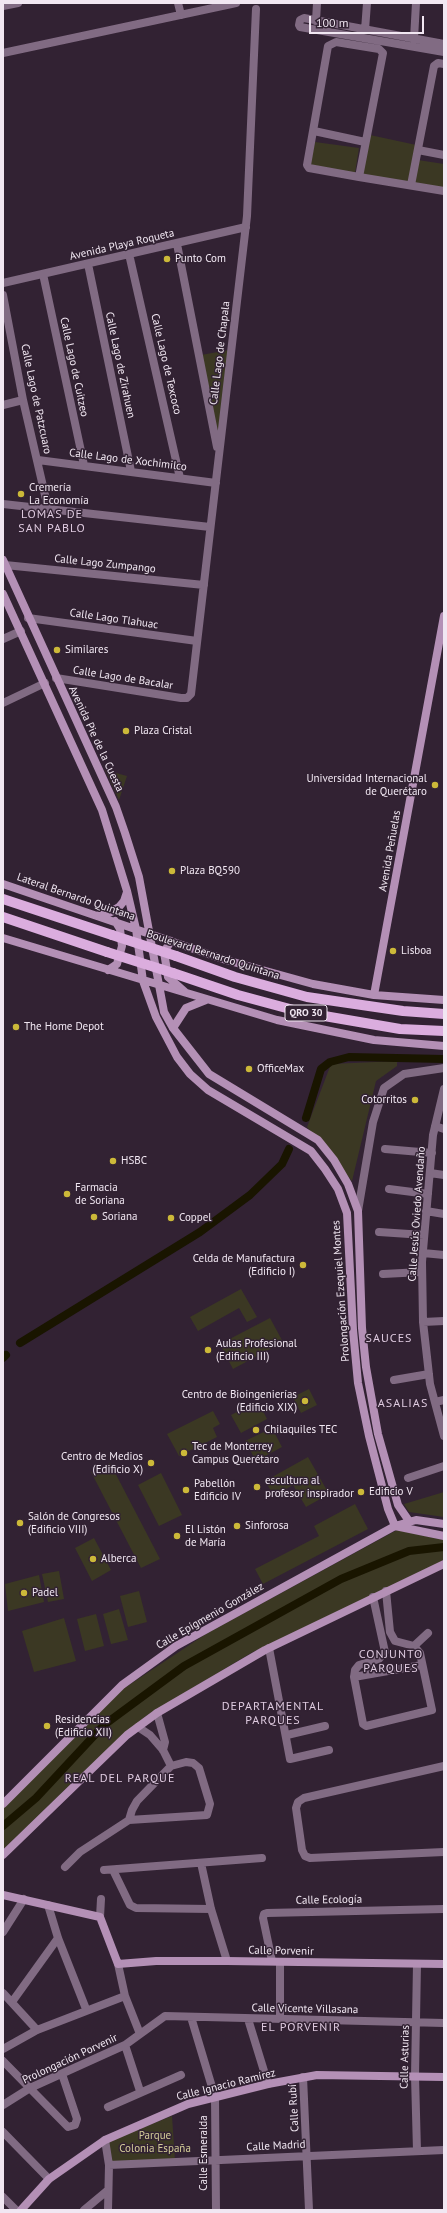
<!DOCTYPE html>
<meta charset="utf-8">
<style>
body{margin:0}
#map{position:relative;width:447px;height:2213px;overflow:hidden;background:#322233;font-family:"PT Sans",sans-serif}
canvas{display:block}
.frame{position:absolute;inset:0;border:4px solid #f1e7f2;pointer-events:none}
.scale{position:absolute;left:309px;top:16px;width:115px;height:18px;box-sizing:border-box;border:2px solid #f1e7f2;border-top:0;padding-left:5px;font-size:12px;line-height:14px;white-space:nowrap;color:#f1e7f2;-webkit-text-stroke:3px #322233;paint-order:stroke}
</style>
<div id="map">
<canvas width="447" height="2213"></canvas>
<div class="frame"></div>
<div class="scale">100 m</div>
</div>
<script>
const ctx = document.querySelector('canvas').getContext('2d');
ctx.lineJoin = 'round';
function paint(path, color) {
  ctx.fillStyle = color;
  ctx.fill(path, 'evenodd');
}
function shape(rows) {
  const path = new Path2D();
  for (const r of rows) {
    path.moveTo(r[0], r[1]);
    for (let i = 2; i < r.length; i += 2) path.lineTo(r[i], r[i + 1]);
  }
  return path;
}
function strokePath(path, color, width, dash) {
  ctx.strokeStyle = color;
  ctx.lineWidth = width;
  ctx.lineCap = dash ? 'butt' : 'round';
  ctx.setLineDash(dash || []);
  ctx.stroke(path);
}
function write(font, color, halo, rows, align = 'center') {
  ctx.font = font + ' "PT Sans",sans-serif';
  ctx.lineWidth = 3;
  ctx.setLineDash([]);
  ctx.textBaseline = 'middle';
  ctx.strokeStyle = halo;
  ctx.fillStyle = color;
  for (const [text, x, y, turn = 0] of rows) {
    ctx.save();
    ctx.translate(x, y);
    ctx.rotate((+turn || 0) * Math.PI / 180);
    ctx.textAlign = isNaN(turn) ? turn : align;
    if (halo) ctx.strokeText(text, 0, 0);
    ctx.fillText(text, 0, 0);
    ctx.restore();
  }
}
paint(shape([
 [370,135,421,146,418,160,444,164,444,189,359,177],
 [315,142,359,148,355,173,310,165],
 [229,350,218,443,201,355],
 [105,770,127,776,119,800],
 [397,1061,397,1066,376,1081,352,1181,307,1127,331,1064],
 [241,1289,257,1317,247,1322,239,1308,198,1331,190,1317],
 [270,1318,283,1342,233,1369,220,1344],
 [309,1389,317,1405,301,1413,293,1397],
 [258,1401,267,1419,241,1433,231,1415],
 [213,1411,220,1424,213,1428,217,1437,179,1456,167,1434],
 [272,1428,282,1447,256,1461,245,1441],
 [308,1457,329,1494,306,1507,293,1485,274,1496,265,1481],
 [110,1463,160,1559,141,1568,91,1472],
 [161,1473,182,1515,159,1526,138,1485],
 [444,1492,444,1517,409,1512,404,1504],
 [355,1504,368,1529,263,1584,255,1569,319,1536,314,1526],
 [397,1530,444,1540,444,1560,251,1653,146,1716,81,1774,3,1850,3,1808,123,1689,206,1634],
 [94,1538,111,1570,92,1581,75,1548],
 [59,1571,64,1599,48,1602,42,1574],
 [39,1575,44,1602,8,1611,5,1584],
 [139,1591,147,1622,128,1627,120,1596],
 [119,1609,128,1640,111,1644,103,1614],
 [96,1614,104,1646,85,1651,77,1619],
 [64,1618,76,1661,34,1672,22,1631],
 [172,2116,175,2160,110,2163,109,2141]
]), '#3b3823');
strokePath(shape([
 [306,1118,321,1069,330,1062,349,1057,444,1059],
 [20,1343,200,1232,250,1195,282,1164,289,1149],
 [3,1358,6,1355],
 [3,1826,36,1798,104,1725,184,1666,341,1579,409,1551,444,1547]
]), '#191500', 8);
strokePath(shape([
 [178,3,181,15],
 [3,6,18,3],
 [316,21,317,3],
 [365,30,367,3],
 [414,39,416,3],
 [444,44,304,18,300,20,299,25,300,27,444,52],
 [3,53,236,3],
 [314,131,365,142],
 [418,150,444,155],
 [359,177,383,53,379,49,336,42,328,46,307,165,309,168,359,177,444,191],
 [411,185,434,66,438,63,444,64],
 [177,244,217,447],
 [129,254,180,478],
 [88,264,131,471],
 [43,274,84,465],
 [3,283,246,227],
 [3,295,23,400,48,508],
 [3,405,23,400],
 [38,460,216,483],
 [3,504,210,527],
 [5,565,204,585],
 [28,618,197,641],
 [3,639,21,631],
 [56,678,181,698,187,698,191,694,247,216,256,9],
 [3,703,45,683],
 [444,1089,433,1135,422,1262,423,1322,427,1357,430,1384,444,1436],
 [435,1126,444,1129],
 [385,1149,432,1153],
 [430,1173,444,1175],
 [389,1189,428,1194],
 [358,1211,373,1122,384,1088,404,1074,444,1068],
 [426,1211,444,1214],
 [379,1232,424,1235],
 [423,1253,444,1255],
 [383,1274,422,1272],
 [423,1322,444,1321],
 [394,1380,429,1374],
 [435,1402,444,1400],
 [408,1478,444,1466],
 [373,1597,385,1652,379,1659,359,1665,355,1670,354,1677,363,1724,366,1726,432,1710,420,1653,414,1646,395,1641,390,1632,386,1591],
 [414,1646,428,1633],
 [269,1648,290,1759,329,1750],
 [354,1677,422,1665],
 [157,1713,165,1742,163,1750],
 [138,1727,150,1735,163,1750,171,1766],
 [287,1735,325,1726],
 [444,1766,304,1798,298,1802,296,1808,302,1850,305,1856,310,1858,444,1852],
 [201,1863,211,1909,227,1961],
 [65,1867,80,1852,129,1820,132,1810,137,1801,171,1766,186,1762,193,1763,199,1768,210,1804,207,1815,129,1820],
 [104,1870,262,1858],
 [113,1870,130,1905,136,1908,211,1909],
 [48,1905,58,1938,86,2009],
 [100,1917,101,1899],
 [3,1932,24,1899],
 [272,1961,263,1918,264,1914,267,1913,444,1909],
 [280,1962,280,2019],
 [118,1964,125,1996,140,2034],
 [3,1993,37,2030],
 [12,2002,58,1938],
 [191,2017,215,2097,216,2210],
 [248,2019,268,2084],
 [125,2045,140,2091],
 [3,2049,37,2030,125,1996],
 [3,2061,68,2127,75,2125,77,2119,62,2074],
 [303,2077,309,2210],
 [3,2105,30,2088,125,2045,165,2016,444,2023],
 [108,2107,181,2075],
 [3,2132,49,2179],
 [105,2140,109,2165,108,2210],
 [417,2151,415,2076,417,1964],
 [109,2165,444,2150],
 [3,2197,16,2210],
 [84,2210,108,2190]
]), '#816b83', 8);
strokePath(shape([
 [3,560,116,807,125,833,139,877,164,1012,173,1028,209,1074,318,1140,334,1160,348,1184,358,1211,362,1328,366,1367,378,1434,398,1505,409,1521],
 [3,594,102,810,127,891,136,929,143,981,156,1017,177,1057,190,1074,208,1090,311,1151,325,1169,338,1189,347,1213,353,1330,358,1383,369,1436,388,1509,395,1526,444,1536],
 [3,884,226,960,313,984,374,995,444,1000],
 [99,915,111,912,119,907,124,901,127,892],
 [3,938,277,1020,374,1040,444,1046],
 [171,941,164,952,168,977,185,992],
 [108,970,117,964,122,946,120,929,115,921],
 [374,995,444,616],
 [173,1028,186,1008,206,1000],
 [3,1804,122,1685,176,1646,395,1526,416,1520,444,1524],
 [3,1855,127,1735,157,1713,265,1650,444,1564],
 [3,1895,100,1917,118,1964,156,1961,227,1961,444,1964],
 [21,2210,49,2179,105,2140,188,2104,268,2084,317,2075,444,2077]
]), '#b490b6', 8);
strokePath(shape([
 [3,899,112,935],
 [3,917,107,952],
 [176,956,235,977,307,997,403,1011,444,1014],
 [173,973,238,995,301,1012,400,1029,444,1031]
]), '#dbadde', 10);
strokePath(shape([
 [112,935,176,956],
 [107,952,173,973]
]), '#dbadde', 10);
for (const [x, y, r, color] of [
 [167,259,4,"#ccb939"],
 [21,494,4,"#ccb939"],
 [57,650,4,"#ccb939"],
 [126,731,4,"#ccb939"],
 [435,785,4,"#ccb939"],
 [172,871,4,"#ccb939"],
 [393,951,4,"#ccb939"],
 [16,1027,4,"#ccb939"],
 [249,1069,4,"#ccb939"],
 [415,1100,4,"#ccb939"],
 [113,1161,4,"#ccb939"],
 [67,1194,4,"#ccb939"],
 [94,1217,4,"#ccb939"],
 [171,1218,4,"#ccb939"],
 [303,1265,4,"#ccb939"],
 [208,1350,4,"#ccb939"],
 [305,1401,4,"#ccb939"],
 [256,1430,4,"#ccb939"],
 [184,1453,4,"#ccb939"],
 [151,1463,4,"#ccb939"],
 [257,1487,4,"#ccb939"],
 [186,1490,4,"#ccb939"],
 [361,1492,4,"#ccb939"],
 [20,1523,4,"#ccb939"],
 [237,1526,4,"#ccb939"],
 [177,1536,4,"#ccb939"],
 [93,1559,4,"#ccb939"],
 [24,1593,4,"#ccb939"],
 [47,1726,4,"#ccb939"]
]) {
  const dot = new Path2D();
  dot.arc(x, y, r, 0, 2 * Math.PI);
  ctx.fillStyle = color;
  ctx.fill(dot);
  strokePath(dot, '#322233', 1.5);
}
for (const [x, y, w] of [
 [306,1013,42]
]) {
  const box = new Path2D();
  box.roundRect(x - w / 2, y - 8, w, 16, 3);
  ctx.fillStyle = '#322233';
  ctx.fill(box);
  strokePath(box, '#f1e7f2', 1);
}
write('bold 10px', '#f1e7f2', null, [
 ["QRO 30",306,1013]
]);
write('11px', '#f1e7f2', '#322233', [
 ["Avenida Playa Roqueta",122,245,-13],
 ["Calle Lago de Chapala",220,353,-83],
 ["Calle Lago de Texcoco",166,364,77],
 ["Calle Lago de Zirahuen",120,365,78],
 ["Calle Lago de Cuitzeo",74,367,78],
 ["Calle Lago de Patzcuaro",36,399,78],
 ["Calle Lago de Xochimilco",128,460,7],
 ["Calle Lago Zumpango",105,564,6],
 ["Calle Lago Tlahuac",114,619,8],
 ["Calle Lago de Bacalar",123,678,9],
 ["Avenida Pie de la Cuesta",96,739,65],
 ["Avenida Peñuelas",390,851,-80],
 ["Lateral Bernardo Quintana",76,897,19],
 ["Boulevard Bernardo Quintana",213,955,18],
 ["Calle Jesús Oviedo Avendaño",417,1214,-86],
 ["Prolongación Ezequiel Montes",341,1291,-94],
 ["Calle Epigmenio González",210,1616,-30],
 ["Calle Ecología",329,1900,-1],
 ["Calle Porvenir",281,1951,1],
 ["Calle Vicente Villasana",305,2009,1],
 ["Calle Asturias",405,2057,-89],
 ["Prolongación Porvenir",70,2059,-25],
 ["Calle Ignacio Ramírez",226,2085,-14],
 ["Calle Rubí",294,2108,-93],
 ["Calle Madrid",276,2146,-3],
 ["Calle Esmeralda",204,2153,-90]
]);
write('11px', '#f1e7f2', '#322233', [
 ["Punto Com",175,259],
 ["Cremería",29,488],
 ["La Economía",29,501],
 ["Similares",65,650],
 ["Plaza Cristal",134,731],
 ["Universidad Internacional",427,779,"right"],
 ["de Querétaro",427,792,"right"],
 ["Plaza BQ590",180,871],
 ["Lisboa",401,951],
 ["The Home Depot",24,1027],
 ["OfficeMax",257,1069],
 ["Cotorritos",407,1100,"right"],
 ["HSBC",121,1161],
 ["Farmacia",75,1188],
 ["de Soriana",75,1201],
 ["Soriana",102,1217],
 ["Coppel",179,1218],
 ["Celda de Manufactura",295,1259,"right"],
 ["(Edificio I)",295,1272,"right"],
 ["Aulas Profesional",216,1344],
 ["(Edificio III)",216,1357],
 ["Centro de Bioingenierías",297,1395,"right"],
 ["(Edificio XIX)",297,1408,"right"],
 ["Chilaquiles TEC",264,1430],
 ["Tec de Monterrey",192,1447],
 ["Campus Querétaro",192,1460],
 ["Centro de Medios",143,1457,"right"],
 ["(Edificio X)",143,1470,"right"],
 ["escultura al",265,1481],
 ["profesor inspirador",265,1494],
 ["Pabellón",194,1484],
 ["Edificio IV",194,1497],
 ["Edificio V",369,1492],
 ["Salón de Congresos",28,1517],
 ["(Edificio VIII)",28,1530],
 ["Sinforosa",245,1526],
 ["El Listón",185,1530],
 ["de María",185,1543],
 ["Alberca",101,1559],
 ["Padel",32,1593],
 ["Residencias",55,1720],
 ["(Edificio XII)",55,1733]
], 'left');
write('11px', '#d3cc97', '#322233', [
 ["Parque",155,2136],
 ["Colonia España",155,2149]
]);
ctx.letterSpacing = '1px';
write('12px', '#dfcbe0', '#322233', [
 ["LOMAS DE",52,515],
 ["SAN PABLO",52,529],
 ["SAUCES",389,1339],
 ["ASALIAS",403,1404],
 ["CONJUNTO",391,1655],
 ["PARQUES",391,1669],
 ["DEPARTAMENTAL",273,1707],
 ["PARQUES",273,1721],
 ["REAL DEL PARQUE",120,1779],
 ["EL PORVENIR",301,2028]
]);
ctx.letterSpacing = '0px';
</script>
